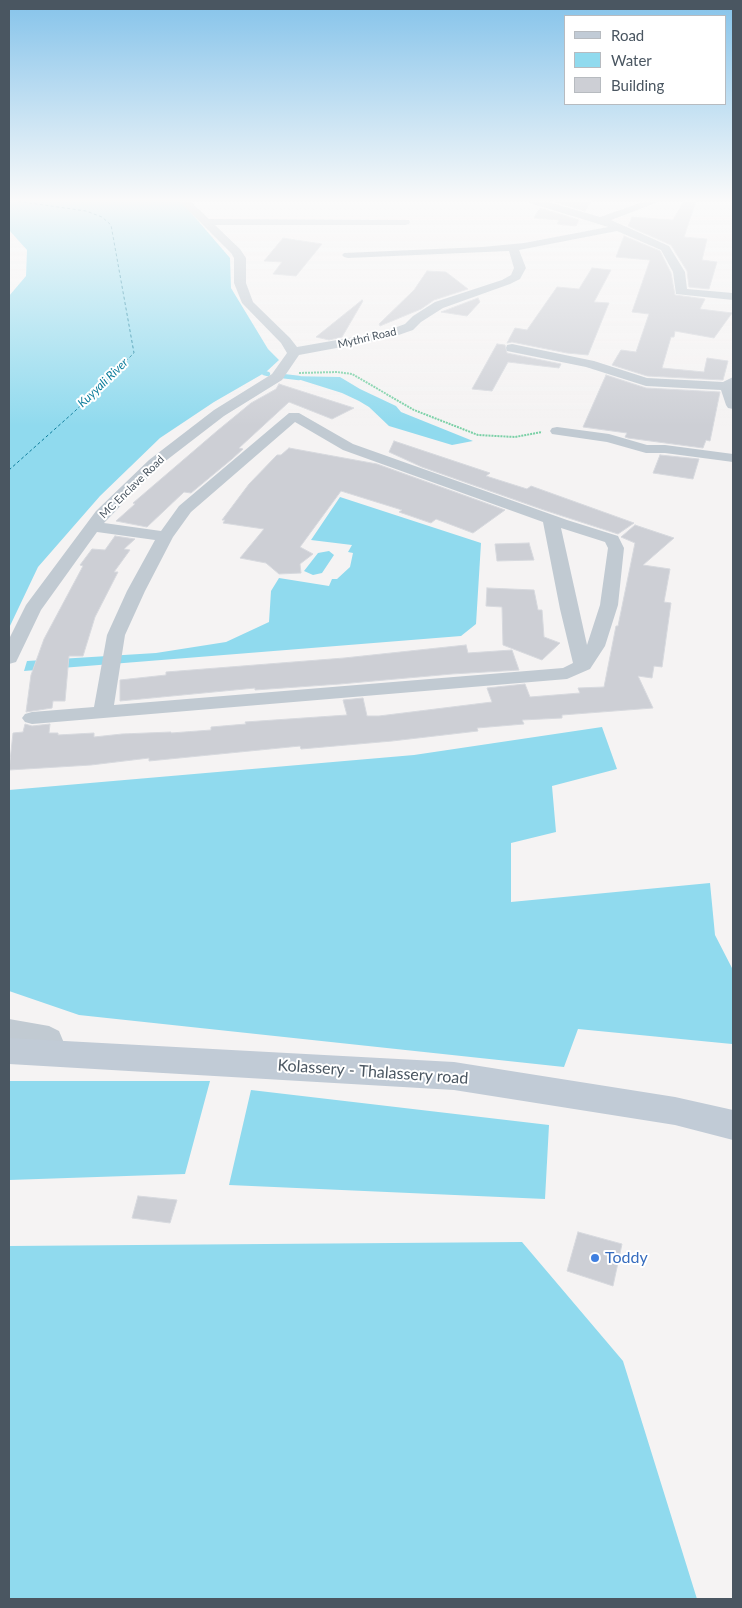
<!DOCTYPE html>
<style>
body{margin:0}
#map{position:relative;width:742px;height:1608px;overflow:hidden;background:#f5f3f3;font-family:Lato,sans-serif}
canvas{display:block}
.frame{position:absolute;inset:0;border:10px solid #4a5661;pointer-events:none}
.legend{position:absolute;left:564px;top:15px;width:162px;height:90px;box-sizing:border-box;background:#fff;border:1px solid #b7bbc0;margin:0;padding:6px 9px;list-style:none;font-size:15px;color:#4a5661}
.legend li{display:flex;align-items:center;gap:10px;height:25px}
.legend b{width:25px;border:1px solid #b7bbc0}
</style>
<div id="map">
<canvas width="742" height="1608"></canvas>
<div class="frame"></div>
<ul class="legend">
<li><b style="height:6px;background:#c1cbd6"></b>Road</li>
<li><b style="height:14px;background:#90daee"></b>Water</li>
<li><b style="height:14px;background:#cdcfd5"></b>Building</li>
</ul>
</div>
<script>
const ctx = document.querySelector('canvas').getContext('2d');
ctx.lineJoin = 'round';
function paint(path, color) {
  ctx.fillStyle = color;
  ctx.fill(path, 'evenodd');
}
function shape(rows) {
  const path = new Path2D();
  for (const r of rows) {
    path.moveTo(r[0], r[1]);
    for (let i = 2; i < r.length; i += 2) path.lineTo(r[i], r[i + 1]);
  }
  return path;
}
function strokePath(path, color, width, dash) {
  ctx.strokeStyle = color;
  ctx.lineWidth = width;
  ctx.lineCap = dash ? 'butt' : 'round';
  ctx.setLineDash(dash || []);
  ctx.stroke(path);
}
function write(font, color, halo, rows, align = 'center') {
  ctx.font = font + ' Lato,sans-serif';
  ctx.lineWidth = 4;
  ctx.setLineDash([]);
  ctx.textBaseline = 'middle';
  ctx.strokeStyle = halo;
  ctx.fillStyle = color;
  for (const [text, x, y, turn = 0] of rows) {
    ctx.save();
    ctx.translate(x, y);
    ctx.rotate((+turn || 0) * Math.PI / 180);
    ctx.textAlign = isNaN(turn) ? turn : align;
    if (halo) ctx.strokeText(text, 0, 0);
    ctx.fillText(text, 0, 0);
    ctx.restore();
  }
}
paint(shape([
 [9,201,181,201,230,258,231,288,268,349,279,360,266,372,214,402,160,438,100,496,38,567,9,628,9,296,26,276,27,250,9,230],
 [288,376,340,377,360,389,396,406,401,412,473,441,452,445,389,426,369,407,359,401,342,393],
 [340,497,481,543,476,624,461,636,24,671,27,661,156,653,226,642,269,622,271,591,279,578,329,586,332,579,337,579,350,567,353,553,348,552,352,545,311,540],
 [329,551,334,555,322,573,313,575,304,571,318,553],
 [602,727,617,769,552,786,556,832,511,843,511,902,710,883,715,935,733,970,732,1044,578,1029,564,1067,79,1015,9,991,9,790,414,755],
 [9,1081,210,1081,185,1174,9,1180],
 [251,1090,549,1125,545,1199,229,1185],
 [522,1242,623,1361,697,1599,9,1599,9,1246]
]), '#90daee');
strokePath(shape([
 [264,373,268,374],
 [282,376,299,378]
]), '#90daee', 4.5);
strokePath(shape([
 [9,470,74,412,134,353,111,225,102,217,86,211,16,201]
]), '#0c7c9b', 1, [3, 2.5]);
const building = shape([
 [552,201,591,201,585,211,552,201],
 [684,201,696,201,684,237,707,239,702,260,717,262,709,289,689,287,687,271,671,245,628,226,632,217,673,220,684,201],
 [540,208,579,220,576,226,557,224,559,220,534,218,540,208],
 [624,236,660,251,671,273,675,295,705,299,700,309,732,313,714,338,675,331,674,337,671,337,662,368,704,372,707,358,728,361,723,380,647,376,612,365,621,350,636,352,649,314,632,312,650,260,616,257,624,236],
 [283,238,322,244,296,276,273,274,282,262,264,261,283,238],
 [592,268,611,270,594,302,609,303,588,355,567,353,512,342,507,343,515,328,527,330,557,287,579,289,592,268],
 [427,271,446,272,468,289,434,300,421,309,380,326,379,324,414,290,427,271],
 [478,298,480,302,467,316,441,312,478,298],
 [362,300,363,301,342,337,329,340,316,337,362,300],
 [497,344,505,345,507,353,561,364,559,368,508,362,492,391,472,389,497,344],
 [606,375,646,388,720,392,710,441,706,440,703,448,628,438,625,437,627,433,583,427,606,375],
 [279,384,354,408,332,419,289,402,239,448,243,449,232,459,191,493,184,492,147,527,116,521,135,504,133,503,217,431,251,403,276,389,279,384],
 [394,441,490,473,486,476,527,489,531,486,634,523,618,534,544,510,422,467,389,452,394,441],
 [289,448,377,464,505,510,473,533,436,519,431,523,399,512,402,510,341,491,300,547,313,554,300,564,301,573,279,574,266,563,240,558,264,529,223,523,225,520,222,520,249,484,277,455,281,455,289,448],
 [660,455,699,459,693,479,653,473,660,455],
 [635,525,674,538,643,565,670,569,664,602,671,603,662,667,654,666,652,678,638,676,653,708,562,715,562,718,522,720,524,724,477,728,478,731,392,741,301,749,300,746,149,761,149,758,91,765,9,770,13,733,23,732,25,724,32,726,50,724,49,733,58,733,58,735,94,733,94,737,122,734,171,732,171,733,211,730,211,727,246,724,245,722,347,715,343,700,363,698,367,716,379,716,492,702,487,688,525,684,530,697,580,693,578,688,604,687,616,626,618,626,635,543,621,537,635,525],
 [115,536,135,539,124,549,130,550,114,572,118,572,95,617,83,656,69,656,65,701,53,701,52,708,26,712,31,675,44,639,83,566,80,565,92,549,105,550,115,536],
 [529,543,534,560,497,561,495,544,529,543],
 [487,588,534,590,538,610,542,610,544,637,560,643,542,660,503,645,502,607,486,606,487,588],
 [466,645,468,653,512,650,519,670,452,674,340,684,255,690,255,688,120,701,120,680,166,675,166,672,344,658,466,645],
 [138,1196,177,1200,170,1223,132,1218,138,1196],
 [578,1232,622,1244,613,1286,567,1271,578,1232]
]);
paint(building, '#cdcfd5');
strokePath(building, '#d7d9de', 1);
strokePath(shape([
 [299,373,337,372,352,374,414,410,478,435,515,437,542,432]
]), '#7ad0a6', 2, [2, 1]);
paint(shape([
 [179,201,190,201,209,219,409,220,410,222,409,224,405,225,215,225,240,249,246,258,246,283,253,302,290,338,297,347,383,332,405,324,413,316,435,302,502,280,511,275,514,268,509,251,348,258,344,257,342,255,344,253,482,247,524,243,608,227,530,203,529,201,545,201,600,217,646,201,661,201,611,220,669,246,685,272,687,289,733,293,733,300,676,294,673,272,661,250,617,231,519,250,526,268,520,279,510,284,443,308,421,322,413,330,390,338,299,355,282,380,224,416,159,466,104,523,161,531,179,506,289,413,299,413,353,444,567,520,618,536,624,548,618,605,605,646,590,669,567,679,32,724,25,722,22,718,25,714,32,712,94,707,107,635,127,591,155,540,97,532,41,610,18,658,16,662,9,664,9,639,26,605,96,511,149,460,214,410,272,374,287,353,281,343,242,303,234,283,234,258,231,253,179,201],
 [295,422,343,450,543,522,560,609,573,663,563,668,114,705,125,635,145,591,173,537,191,512,295,422],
 [561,528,605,542,608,548,600,605,587,645,561,528],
 [512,344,594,361,647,378,723,382,733,377,733,409,728,408,726,405,721,390,646,386,586,367,507,351,506,348,507,345,512,344],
 [557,427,609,434,647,445,665,445,733,454,733,462,665,453,646,453,607,442,552,434,550,431,552,428,557,427],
 [9,1019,49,1026,59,1031,64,1043,52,1060,43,1063,34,1060,30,1053,36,1043,9,1039,9,1019]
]), '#c1cad2');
paint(shape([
 [9,1038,454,1062,675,1097,733,1110,733,1140,675,1125,454,1090,9,1064,9,1038]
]), '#c1cbd6');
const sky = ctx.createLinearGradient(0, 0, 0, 426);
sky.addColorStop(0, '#85c3ea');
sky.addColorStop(0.47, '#fafafa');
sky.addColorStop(1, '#fafafa00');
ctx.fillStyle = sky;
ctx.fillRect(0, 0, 742, 426);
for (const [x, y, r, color] of [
 [595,1258,5,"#3f7fe0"]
]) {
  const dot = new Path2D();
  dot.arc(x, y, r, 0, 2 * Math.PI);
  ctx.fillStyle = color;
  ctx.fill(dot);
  strokePath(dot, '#fff', 2);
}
write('11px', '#4a5661', '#fff', [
 ["Mythri Road",367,338,-13],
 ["MC Enclave Road",132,487,-44]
]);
write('italic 12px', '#0c7c9b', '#fff', [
 ["Kuyyali River",103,383,-44]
]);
write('16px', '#4a5661', '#fff', [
 ["Kolassery - Thalassery road",373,1072,4]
]);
write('16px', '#366cbe', '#fff', [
 ["Toddy",605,1258]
], 'left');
</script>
